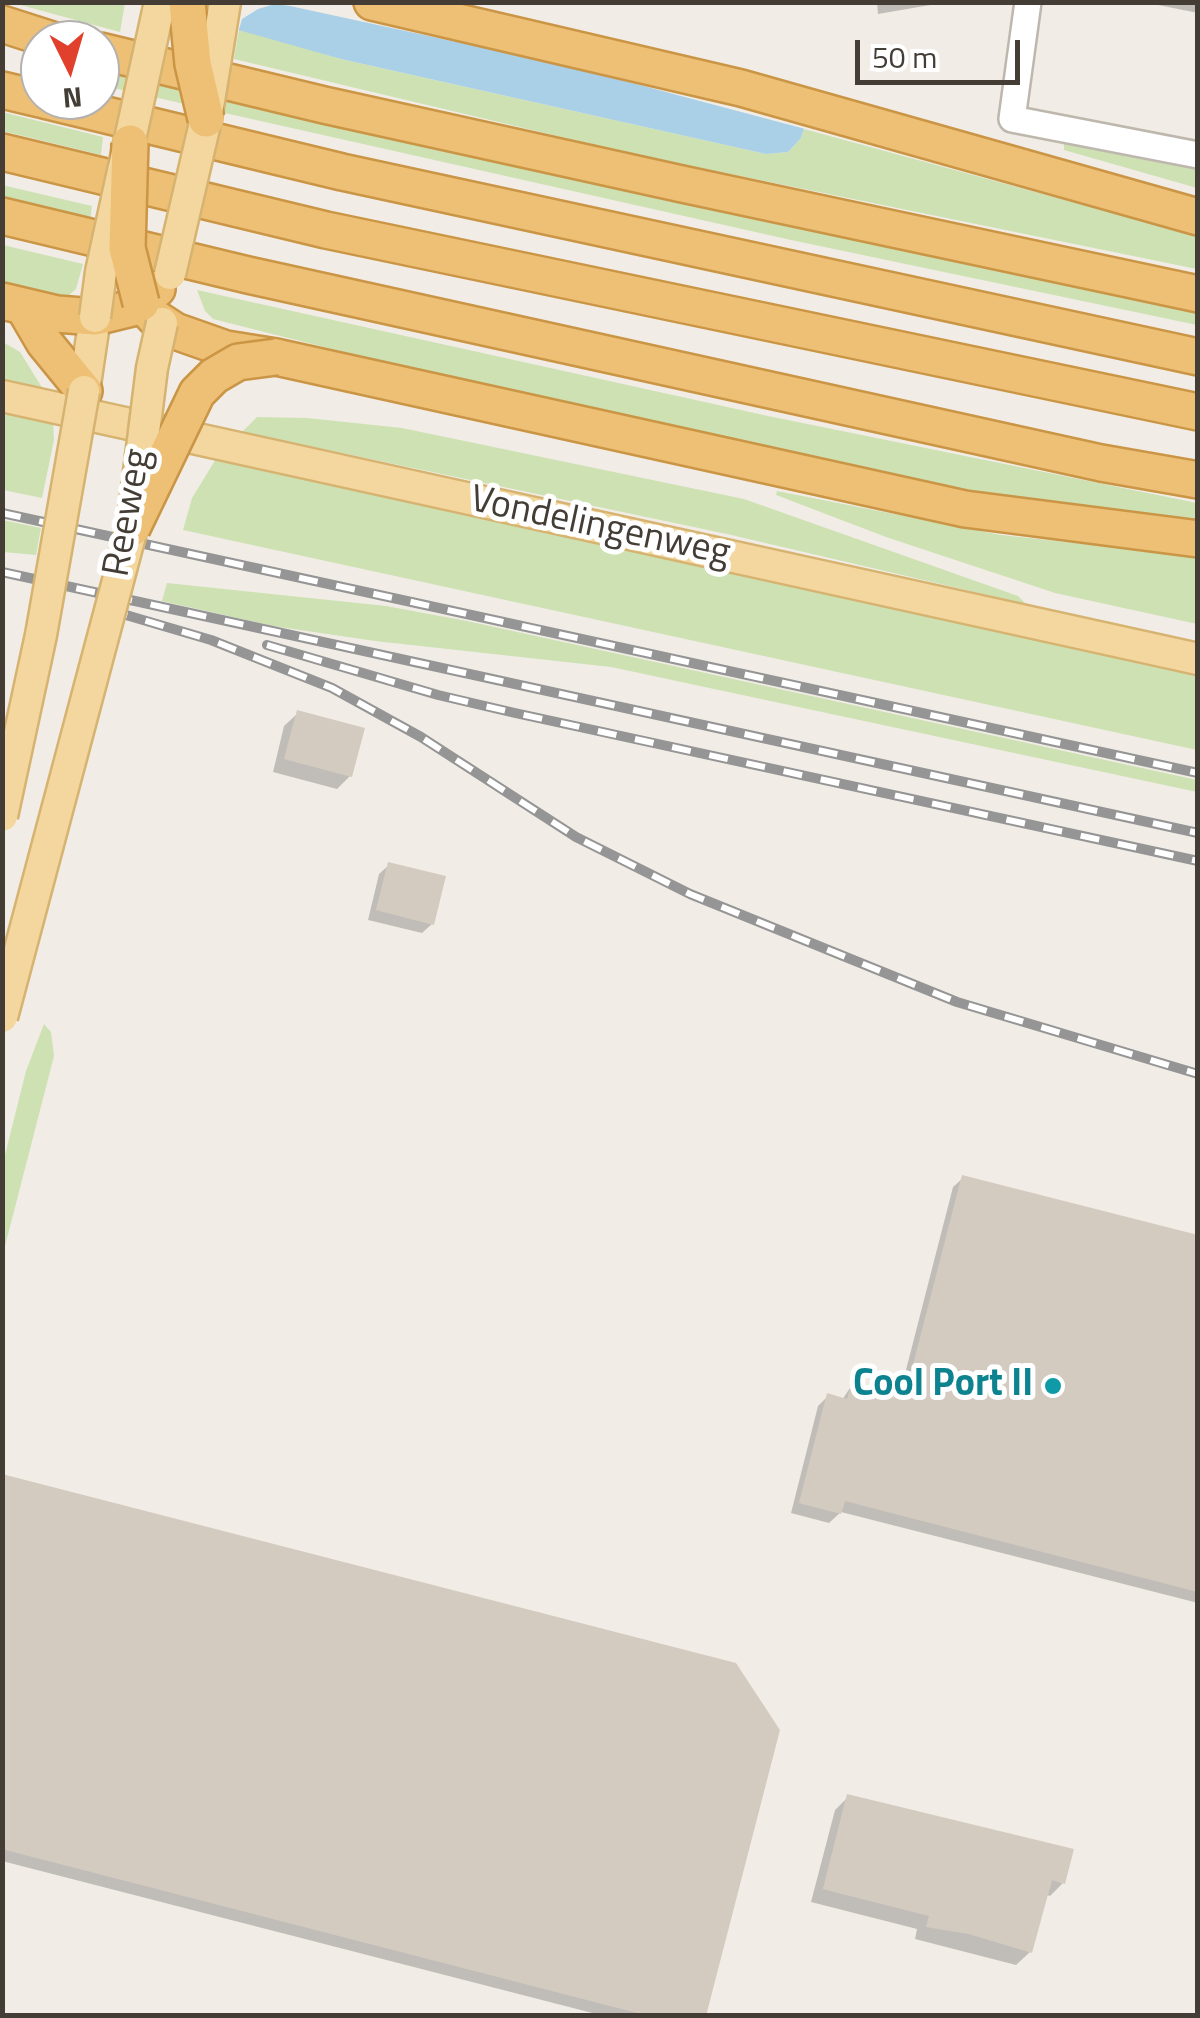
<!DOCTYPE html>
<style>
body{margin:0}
#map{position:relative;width:1200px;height:2018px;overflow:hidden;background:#f1ede6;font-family:"Titillium Web",sans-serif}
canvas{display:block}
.frame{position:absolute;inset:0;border:5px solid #433d36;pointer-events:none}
.north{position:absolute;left:20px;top:20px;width:100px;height:100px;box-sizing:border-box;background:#fff;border:2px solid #b4b1af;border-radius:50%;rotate:175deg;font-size:28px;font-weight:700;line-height:40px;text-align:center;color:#433d36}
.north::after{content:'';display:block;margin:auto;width:35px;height:45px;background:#e1402d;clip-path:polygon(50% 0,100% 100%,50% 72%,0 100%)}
.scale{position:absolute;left:855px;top:40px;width:165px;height:45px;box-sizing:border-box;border:5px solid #433d36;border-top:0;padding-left:12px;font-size:30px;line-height:35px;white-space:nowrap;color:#433d36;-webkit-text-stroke:8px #fff;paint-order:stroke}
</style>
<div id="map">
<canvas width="1200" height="2018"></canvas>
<div class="frame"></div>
<div class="north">N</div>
<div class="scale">50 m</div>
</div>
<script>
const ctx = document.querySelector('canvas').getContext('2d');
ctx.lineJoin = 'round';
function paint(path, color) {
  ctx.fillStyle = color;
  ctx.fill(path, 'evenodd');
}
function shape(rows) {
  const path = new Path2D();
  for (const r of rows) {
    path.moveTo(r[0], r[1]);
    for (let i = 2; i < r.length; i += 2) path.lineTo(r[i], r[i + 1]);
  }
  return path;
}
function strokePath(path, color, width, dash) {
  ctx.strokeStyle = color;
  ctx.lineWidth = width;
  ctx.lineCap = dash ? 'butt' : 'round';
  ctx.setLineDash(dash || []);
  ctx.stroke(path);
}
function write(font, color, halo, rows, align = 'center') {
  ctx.font = font + ' "Titillium Web",sans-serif';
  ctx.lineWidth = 10;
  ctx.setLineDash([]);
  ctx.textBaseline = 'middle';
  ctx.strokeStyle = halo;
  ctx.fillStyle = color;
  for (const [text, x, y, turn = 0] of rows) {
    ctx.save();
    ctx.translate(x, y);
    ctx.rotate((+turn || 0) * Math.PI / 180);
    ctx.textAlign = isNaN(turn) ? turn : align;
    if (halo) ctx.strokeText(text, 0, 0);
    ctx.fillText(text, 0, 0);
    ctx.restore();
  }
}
paint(shape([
 [13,3,125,3,120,32],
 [239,28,341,59,766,154,788,152,801,138,804,129,1197,236,1197,269,637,155,234,59],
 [100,64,1197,303,1197,325,791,240,100,85],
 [2,112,103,137,101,155,3,131],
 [1064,142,1197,168,1197,188,1064,150],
 [2,185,92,206,90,221,3,198],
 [3,245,83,264,76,289,66,298,56,300,3,289],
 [197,290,768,416,1197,503,1197,525,934,487,546,403,213,319,205,311],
 [3,342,20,352,43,389,3,380],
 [3,409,53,421,54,440,42,498,3,490],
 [257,417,307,418,402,428,744,499,1018,596,1026,604,727,534,242,432],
 [219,454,1197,671,1197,750,183,530,192,498],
 [777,491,1001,535,1197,556,1197,624,1055,593,886,537,776,495],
 [2,520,41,528,36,555,3,552],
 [167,583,386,606,467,621,1197,780,1197,792,611,667,375,641,273,626,162,601],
 [44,1024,51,1032,54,1056,3,1254,3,1163,26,1071]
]), '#cee1b3');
paint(shape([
 [143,3,436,3,802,118,804,129,801,138,788,152,766,154,341,59]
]), '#a9d0e7');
paint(shape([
 [138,2,441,2,807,116,809,130,572,67,290,6,275,4,258,9,242,19,238,33,142,7]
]), '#f1ede6');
paint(shape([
 [877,2,948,2,878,14],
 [1198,2,1198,13,1148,3,1148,2],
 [298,713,350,776,337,789,273,772,284,726],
 [389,865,432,924,422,933,368,920,379,874],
 [963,1178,1198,1238,1198,1603,841,1512,829,1523,791,1513,818,1406,828,1396,842,1400,852,1385,899,1397,953,1187],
 [2,1476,704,2016,604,2016,2,1861],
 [848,1797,1063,1883,1050,1896,1045,1894,1030,1952,1016,1965,915,1939,917,1929,811,1902,835,1810]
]), '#0003');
paint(shape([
 [297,710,365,728,352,777,284,759],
 [388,862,446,876,434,925,376,910],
 [962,1175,1198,1235,1198,1592,845,1501,841,1514,799,1503,827,1393,847,1399,852,1383,905,1396],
 [2,1474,736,1663,780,1730,706,2016,649,2016,2,1849],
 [847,1794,1074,1849,1065,1884,1052,1880,1032,1953,969,1934,926,1927,929,1916,823,1889]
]), '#d4cbc0');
const minor = shape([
 [1028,2,1012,119,1198,155]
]);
const major = shape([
 [84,391,95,317],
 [2,396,1198,659]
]);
const highway = shape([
 [372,2,741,88,1198,217],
 [2,24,52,40],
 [100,51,324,105,682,184,1198,294],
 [2,90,40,99],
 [44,100,342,172,1198,357],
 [2,152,326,230,1198,412],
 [2,216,248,275,1101,463,1198,480],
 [2,301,57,314,95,317,132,308,157,289],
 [141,303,155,318,175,331,226,349,276,357,965,509,1198,539],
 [23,306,44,342,84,391]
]);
strokePath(minor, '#beb7ad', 30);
strokePath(major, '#d6b370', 35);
strokePath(highway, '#cb9546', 40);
strokePath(minor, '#fff', 25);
strokePath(major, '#f3d79e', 30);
strokePath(highway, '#edc075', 35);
const rail = shape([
 [2,513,1198,773],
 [2,572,1198,833],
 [109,610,211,640,332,688,421,737,576,837,690,894,957,1002,1198,1074],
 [267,645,438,695,515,713,1198,861]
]);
strokePath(rail, '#959595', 10);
strokePath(rail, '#fff', 6, [19]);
const majorBridge = shape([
 [170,274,206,119,225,2],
 [95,317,101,272,160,2],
 [2,816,41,635,84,391],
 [2,1017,132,528,152,368,162,323]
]);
const highwayBridge = shape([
 [187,2,193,64,206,119],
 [130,143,127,248,141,303],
 [132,528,197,393,214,376,238,362,276,357]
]);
strokePath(majorBridge, '#d6b370', 35, []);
strokePath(highwayBridge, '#cb9546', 40, []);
strokePath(majorBridge, '#f3d79e', 30);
strokePath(highwayBridge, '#edc075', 35);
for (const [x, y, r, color] of [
 [1053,1386,10,"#0f9aa8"]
]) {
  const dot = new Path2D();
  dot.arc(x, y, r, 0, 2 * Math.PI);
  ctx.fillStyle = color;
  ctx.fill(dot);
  strokePath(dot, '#fff', 4);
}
write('38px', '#433d36', '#fff', [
 ["Reeweg",129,513,-80],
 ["Vondelingenweg",600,528,12]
]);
write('bold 38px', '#0d838f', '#fff', [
 ["Cool Port II",1033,1386]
], 'right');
</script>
